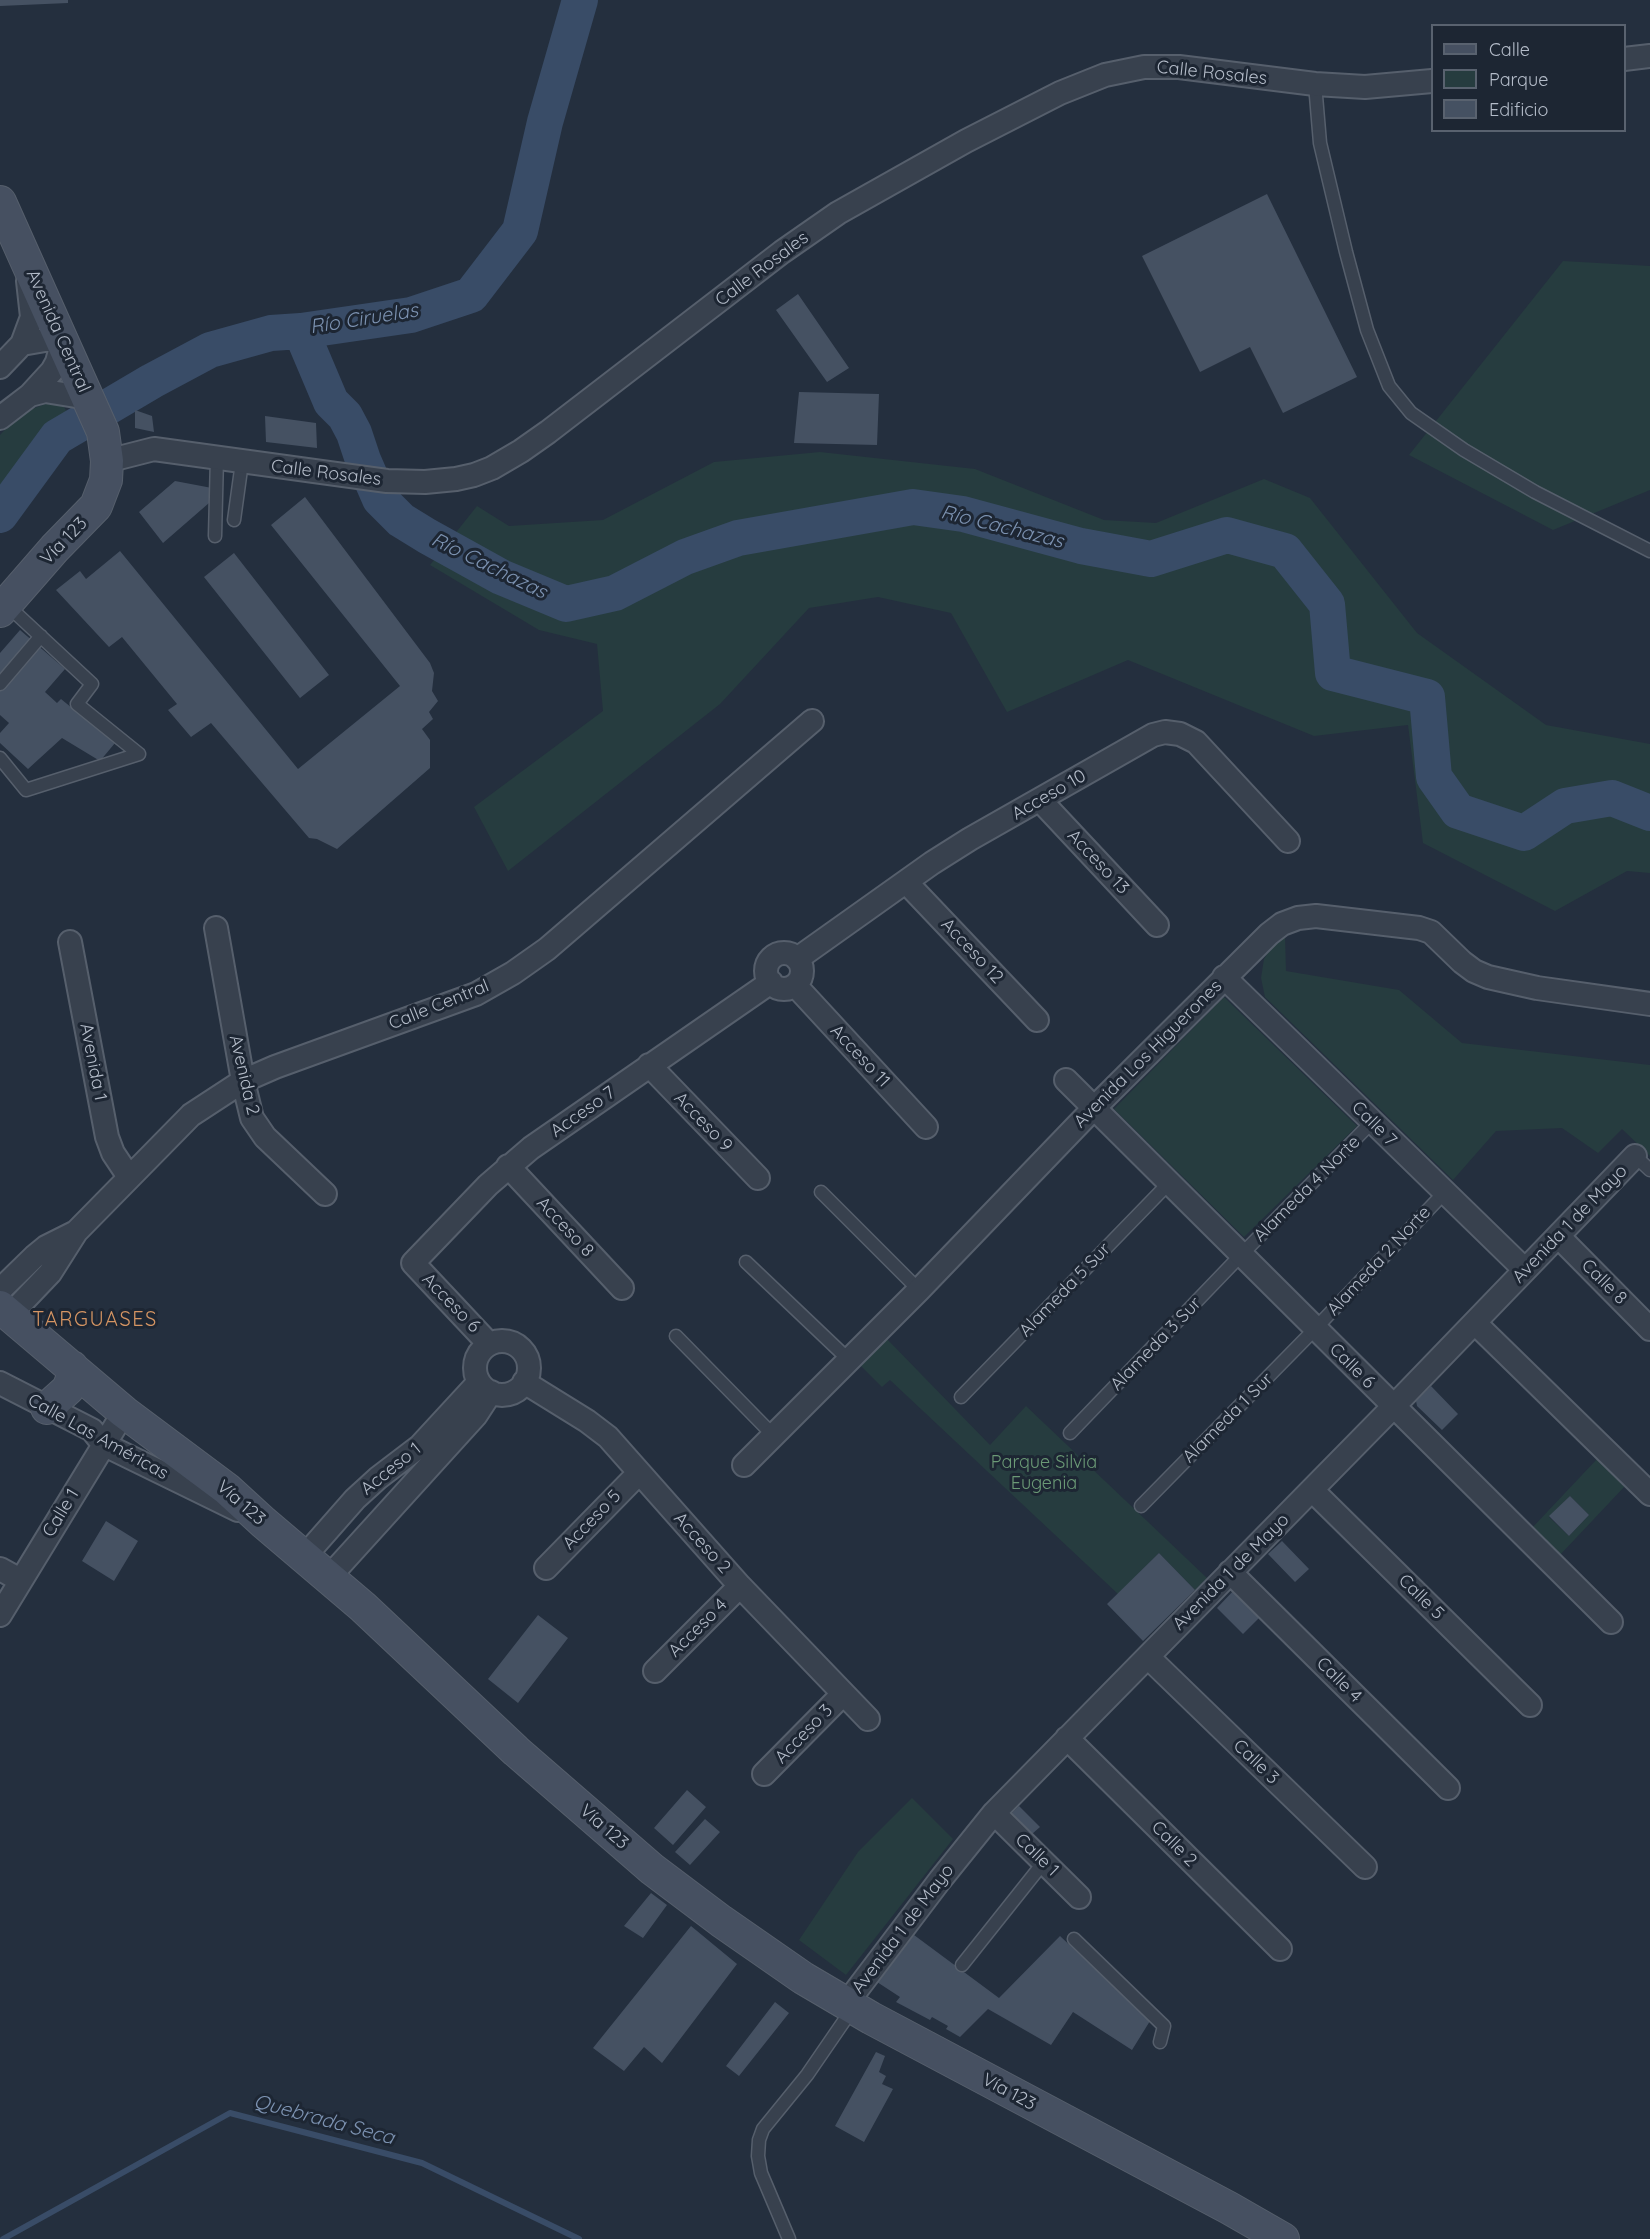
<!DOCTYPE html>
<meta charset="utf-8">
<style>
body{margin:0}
#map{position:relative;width:1650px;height:2239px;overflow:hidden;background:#242f3e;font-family:Quicksand,sans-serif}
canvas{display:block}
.legend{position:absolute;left:1431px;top:24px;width:195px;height:108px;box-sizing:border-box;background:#1d2633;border:2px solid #59626f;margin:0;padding:8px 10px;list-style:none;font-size:18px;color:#b4bcc9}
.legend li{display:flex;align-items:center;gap:12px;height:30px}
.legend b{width:30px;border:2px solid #59626f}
</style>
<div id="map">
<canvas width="1650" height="2239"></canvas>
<ul class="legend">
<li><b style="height:8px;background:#465061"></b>Calle</li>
<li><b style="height:16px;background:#263c3f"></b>Parque</li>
<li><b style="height:16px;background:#455162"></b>Edificio</li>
</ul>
</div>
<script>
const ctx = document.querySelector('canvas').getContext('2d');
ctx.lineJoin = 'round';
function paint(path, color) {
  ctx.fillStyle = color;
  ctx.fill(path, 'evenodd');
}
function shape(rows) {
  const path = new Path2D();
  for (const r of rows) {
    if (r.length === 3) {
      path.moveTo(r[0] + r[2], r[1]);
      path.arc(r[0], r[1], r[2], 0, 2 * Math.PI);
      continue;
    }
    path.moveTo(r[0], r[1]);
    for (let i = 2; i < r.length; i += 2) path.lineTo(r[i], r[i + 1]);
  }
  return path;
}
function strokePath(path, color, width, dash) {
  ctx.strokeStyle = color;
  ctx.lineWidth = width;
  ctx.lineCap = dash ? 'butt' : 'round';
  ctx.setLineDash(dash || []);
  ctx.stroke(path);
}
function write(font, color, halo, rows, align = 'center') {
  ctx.font = font + ' Quicksand,sans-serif';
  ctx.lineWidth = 6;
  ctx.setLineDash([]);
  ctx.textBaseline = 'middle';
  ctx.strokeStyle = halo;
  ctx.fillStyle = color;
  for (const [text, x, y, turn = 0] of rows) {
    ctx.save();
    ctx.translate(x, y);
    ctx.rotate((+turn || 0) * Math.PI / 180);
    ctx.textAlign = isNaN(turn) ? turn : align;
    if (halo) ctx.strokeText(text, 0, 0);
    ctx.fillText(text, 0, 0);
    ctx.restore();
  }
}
paint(shape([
 [1563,261,1650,266,1650,490,1553,530,1409,455],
 [59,399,74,423,52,437,0,505,0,435,21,413],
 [820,452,975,469,1104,520,1156,523,1264,479,1310,498,1417,633,1546,725,1650,744,1650,873,1627,871,1555,911,1423,843,1408,725,1314,736,1128,660,1007,712,951,613,878,597,809,608,720,704,508,871,474,807,603,711,597,644,539,630,430,565,477,506,509,526,603,520,714,462],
 [1285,936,1286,971,1399,990,1462,1043,1650,1065,1650,1156,1622,1129,1598,1153,1562,1128,1496,1131,1453,1180,1265,997,1261,978,1264,959,1273,945],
 [1224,997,1357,1126,1244,1237,1114,1109],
 [886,1338,990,1445,1026,1406,1207,1578,1195,1590,1159,1553,1118,1594,890,1380,882,1387,860,1365],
 [1598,1458,1626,1485,1559,1556,1531,1529],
 [1570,1496,1589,1515,1569,1536,1549,1517],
 [912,1798,953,1839,846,1975,799,1940,858,1852]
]), '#263c3f');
strokePath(shape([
 [3,2239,230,2113,422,2163,579,2239]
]), '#394c67', 6);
strokePath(shape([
 [301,331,331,402,345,416,354,433,363,460,380,499,401,520,427,536,501,577,566,604,615,593,685,557,738,538,913,507,963,514,1081,546,1151,559,1227,535,1285,551,1327,604,1333,673,1427,697,1434,777,1458,811,1524,833,1565,806,1612,798,1650,813],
 [0,515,57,437,152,381,210,350,271,333,301,331,411,315,471,295,520,231,545,122,580,0]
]), '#394c67', 36);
paint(shape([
 [0,0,68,0,68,3,0,6],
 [1267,194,1357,377,1283,413,1250,347,1200,372,1142,256],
 [798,294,849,368,827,382,776,310],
 [799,392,879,394,877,445,794,443],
 [135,410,152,416,154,432,135,428],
 [265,416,316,423,317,448,266,442],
 [175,481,212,488,209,503,163,543,139,512],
 [305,497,430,663,434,673,432,691,438,701,429,712,433,719,422,729,430,740,430,768,337,849,317,839,309,838,211,723,191,737,168,710,177,704,122,637,109,647,56,590,80,571,86,579,120,551,298,769,400,686,271,525],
 [234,553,329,675,300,698,204,577],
 [20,630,65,669,45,692,57,703,61,699,115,743,100,761,62,738,28,769,0,743,0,733,9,723,0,715,0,653],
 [1431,1386,1458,1414,1442,1430,1417,1406,1416,1401],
 [1570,1496,1589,1515,1569,1536,1549,1516],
 [106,1521,138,1541,114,1581,82,1561],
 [1282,1541,1309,1569,1295,1582,1268,1554],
 [1159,1553,1195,1590,1143,1641,1107,1604],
 [1235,1589,1261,1616,1243,1634,1217,1608],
 [538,1615,568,1638,518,1703,488,1679],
 [687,1790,706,1807,673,1845,654,1828],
 [1019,1806,1040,1827,1032,1834,1012,1813],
 [705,1819,720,1832,690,1865,675,1852],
 [651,1893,667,1905,643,1938,624,1926],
 [691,1926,737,1964,662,2063,644,2047,624,2071,593,2048],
 [914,1935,999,1998,1060,1936,1150,2021,1132,2050,1073,2012,1051,2045,988,2009,960,2037,946,2029,948,2026,932,2017,930,2020,896,2002,900,1997,877,1982],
 [775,2002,789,2013,739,2076,726,2066],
 [876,2052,885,2056,879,2072,886,2076,882,2084,893,2089,864,2142,835,2126]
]), '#455162');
const lane = shape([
 [1315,84,1320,143,1346,252,1367,330,1389,386,1411,413,1464,450,1535,492,1650,551],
 [234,520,242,462],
 [215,536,217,457],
 [7,605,92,684,77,704,139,754],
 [0,684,41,636],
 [0,758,26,790,139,754],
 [1635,1156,1650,1170],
 [821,1192,919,1290],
 [746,1262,849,1360],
 [676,1336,773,1435],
 [961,1397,1169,1183],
 [1070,1433,1241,1255,1372,1122],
 [1141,1506,1315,1329,1444,1193],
 [1074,1939,1164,2026,1160,2042],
 [962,1965,1044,1862],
 [789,2239,761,2173,758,2156,759,2140,763,2129,807,2075,853,2008]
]);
const street = shape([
 [1624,59,1650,56],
 [0,367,22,344,32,317,28,281],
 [30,395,45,391,88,398],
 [0,418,30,395,52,371,57,362,63,340,45,340,22,344],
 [107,461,154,449,387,481,425,482,456,479,474,475,492,468,521,451,548,432,782,252,838,213,966,141,1060,93,1105,75,1144,67,1179,67,1315,84,1365,87,1432,81],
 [1040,800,1157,925],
 [906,882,1037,1020],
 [216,928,243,1081,252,1118,265,1137,325,1194],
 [70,942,107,1137,113,1153,129,1177],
 [784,971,18],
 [797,959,932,863,970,839,1153,735,1165,732,1180,734,1196,742,1288,841],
 [1224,977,1525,1270],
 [795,985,926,1127],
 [649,1065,758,1178],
 [1066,1080,1611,1622],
 [508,1166,622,1288],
 [1558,1236,1650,1329],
 [0,1290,35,1256,46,1247,74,1233],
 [10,1315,50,1273,76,1232,191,1115,243,1081,275,1067,476,994,513,973,547,949,812,721],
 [1475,1323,1650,1494],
 [502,1368,27],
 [489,1344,413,1263,488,1185,531,1148,771,982],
 [524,1382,587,1421,608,1437,740,1586,868,1719],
 [0,1383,92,1430,103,1444,238,1510],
 [744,1465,919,1290,1094,1108,1269,934,1282,924,1298,918,1316,916,1419,928,1431,932,1462,962,1474,971,1488,977,1537,988,1650,1004],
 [1312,1490,1530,1705],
 [304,1557,355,1499,378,1478,420,1446,479,1382],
 [546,1568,639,1473],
 [0,1569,20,1580],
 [1230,1572,1448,1788],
 [329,1577,476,1415,491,1392],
 [0,1615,124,1412],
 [1148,1657,1365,1867],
 [655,1671,740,1586],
 [1067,1738,1280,1949],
 [764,1774,843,1694],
 [994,1813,1079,1897],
 [846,2004,940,1880,994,1813,1393,1407,1635,1156]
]);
const secondary = shape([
 [0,202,103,432,107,461,106,480,96,506,55,548,0,611],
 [0,1307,124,1412,227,1489,263,1522,363,1607,516,1751,652,1869,721,1921,803,1978,871,2018,1229,2208,1283,2239],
 [47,1408,68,1389,72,1379,72,1367]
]);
strokePath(lane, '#565f6c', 15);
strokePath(street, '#565f6c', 26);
strokePath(secondary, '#565f6c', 34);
strokePath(lane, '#38414e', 12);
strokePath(street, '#38414e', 22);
strokePath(secondary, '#465061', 32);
write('18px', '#b4bcc9', '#1d2633', [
 ["Calle Rosales",1212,73,6],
 ["Calle Rosales",762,269,-37],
 ["Avenida Central",58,331,66],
 ["Calle Rosales",326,473,7],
 ["Vía 123",64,541,-46],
 ["Acceso 10",1049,795,-30],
 ["Acceso 13",1098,862,47],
 ["Acceso 12",972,951,47],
 ["Calle Central",439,1005,-22],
 ["Avenida Los Higuerones",1148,1054,-45],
 ["Acceso 11",860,1056,47],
 ["Avenida 1",93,1062,79],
 ["Avenida 2",244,1075,77],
 ["Acceso 7",583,1112,-35],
 ["Acceso 9",703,1122,46],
 ["Calle 7",1374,1124,45],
 ["Alameda 4 Norte",1307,1189,-45],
 ["Avenida 1 de Mayo",1570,1224,-46],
 ["Acceso 8",565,1227,47],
 ["Alameda 2 Norte",1379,1261,-47],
 ["Calle 8",1604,1282,45],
 ["Alameda 5 Sur",1065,1290,-46],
 ["Acceso 6",451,1303,46],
 ["Alameda 3 Sur",1156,1344,-46],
 ["Calle 6",1352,1366,45],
 ["Alameda 1 Sur",1228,1418,-45],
 ["Calle Las Américas",98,1437,29],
 ["Acceso 1",391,1469,-39],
 ["Vía 123",241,1503,41],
 ["Calle 1",61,1513,-59],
 ["Acceso 5",592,1520,-46],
 ["Acceso 2",702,1543,48],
 ["Avenida 1 de Mayo",1231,1572,-45],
 ["Calle 5",1421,1597,45],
 ["Acceso 4",698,1628,-45],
 ["Calle 4",1339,1680,45],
 ["Acceso 3",804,1734,-46],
 ["Calle 3",1256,1762,44],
 ["Vía 123",604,1827,41],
 ["Calle 2",1174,1844,45],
 ["Calle 1",1037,1855,44],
 ["Avenida 1 de Mayo",903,1929,-53],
 ["Vía 123",1009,2092,28]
]);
write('18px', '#6b9a76', '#1d2633', [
 ["Parque Silvia",1044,1463],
 ["Eugenia",1044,1484]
]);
write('italic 20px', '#7c92b1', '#1d2633', [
 ["Río Ciruelas",364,319,-9],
 ["Río Cachazas",1002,527,14],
 ["Río Cachazas",489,566,26],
 ["Quebrada Seca",324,2120,15]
]);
ctx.letterSpacing = '1.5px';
write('20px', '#d59563', '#1d2633', [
 ["TARGUASES",95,1320]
]);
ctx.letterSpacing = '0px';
</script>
